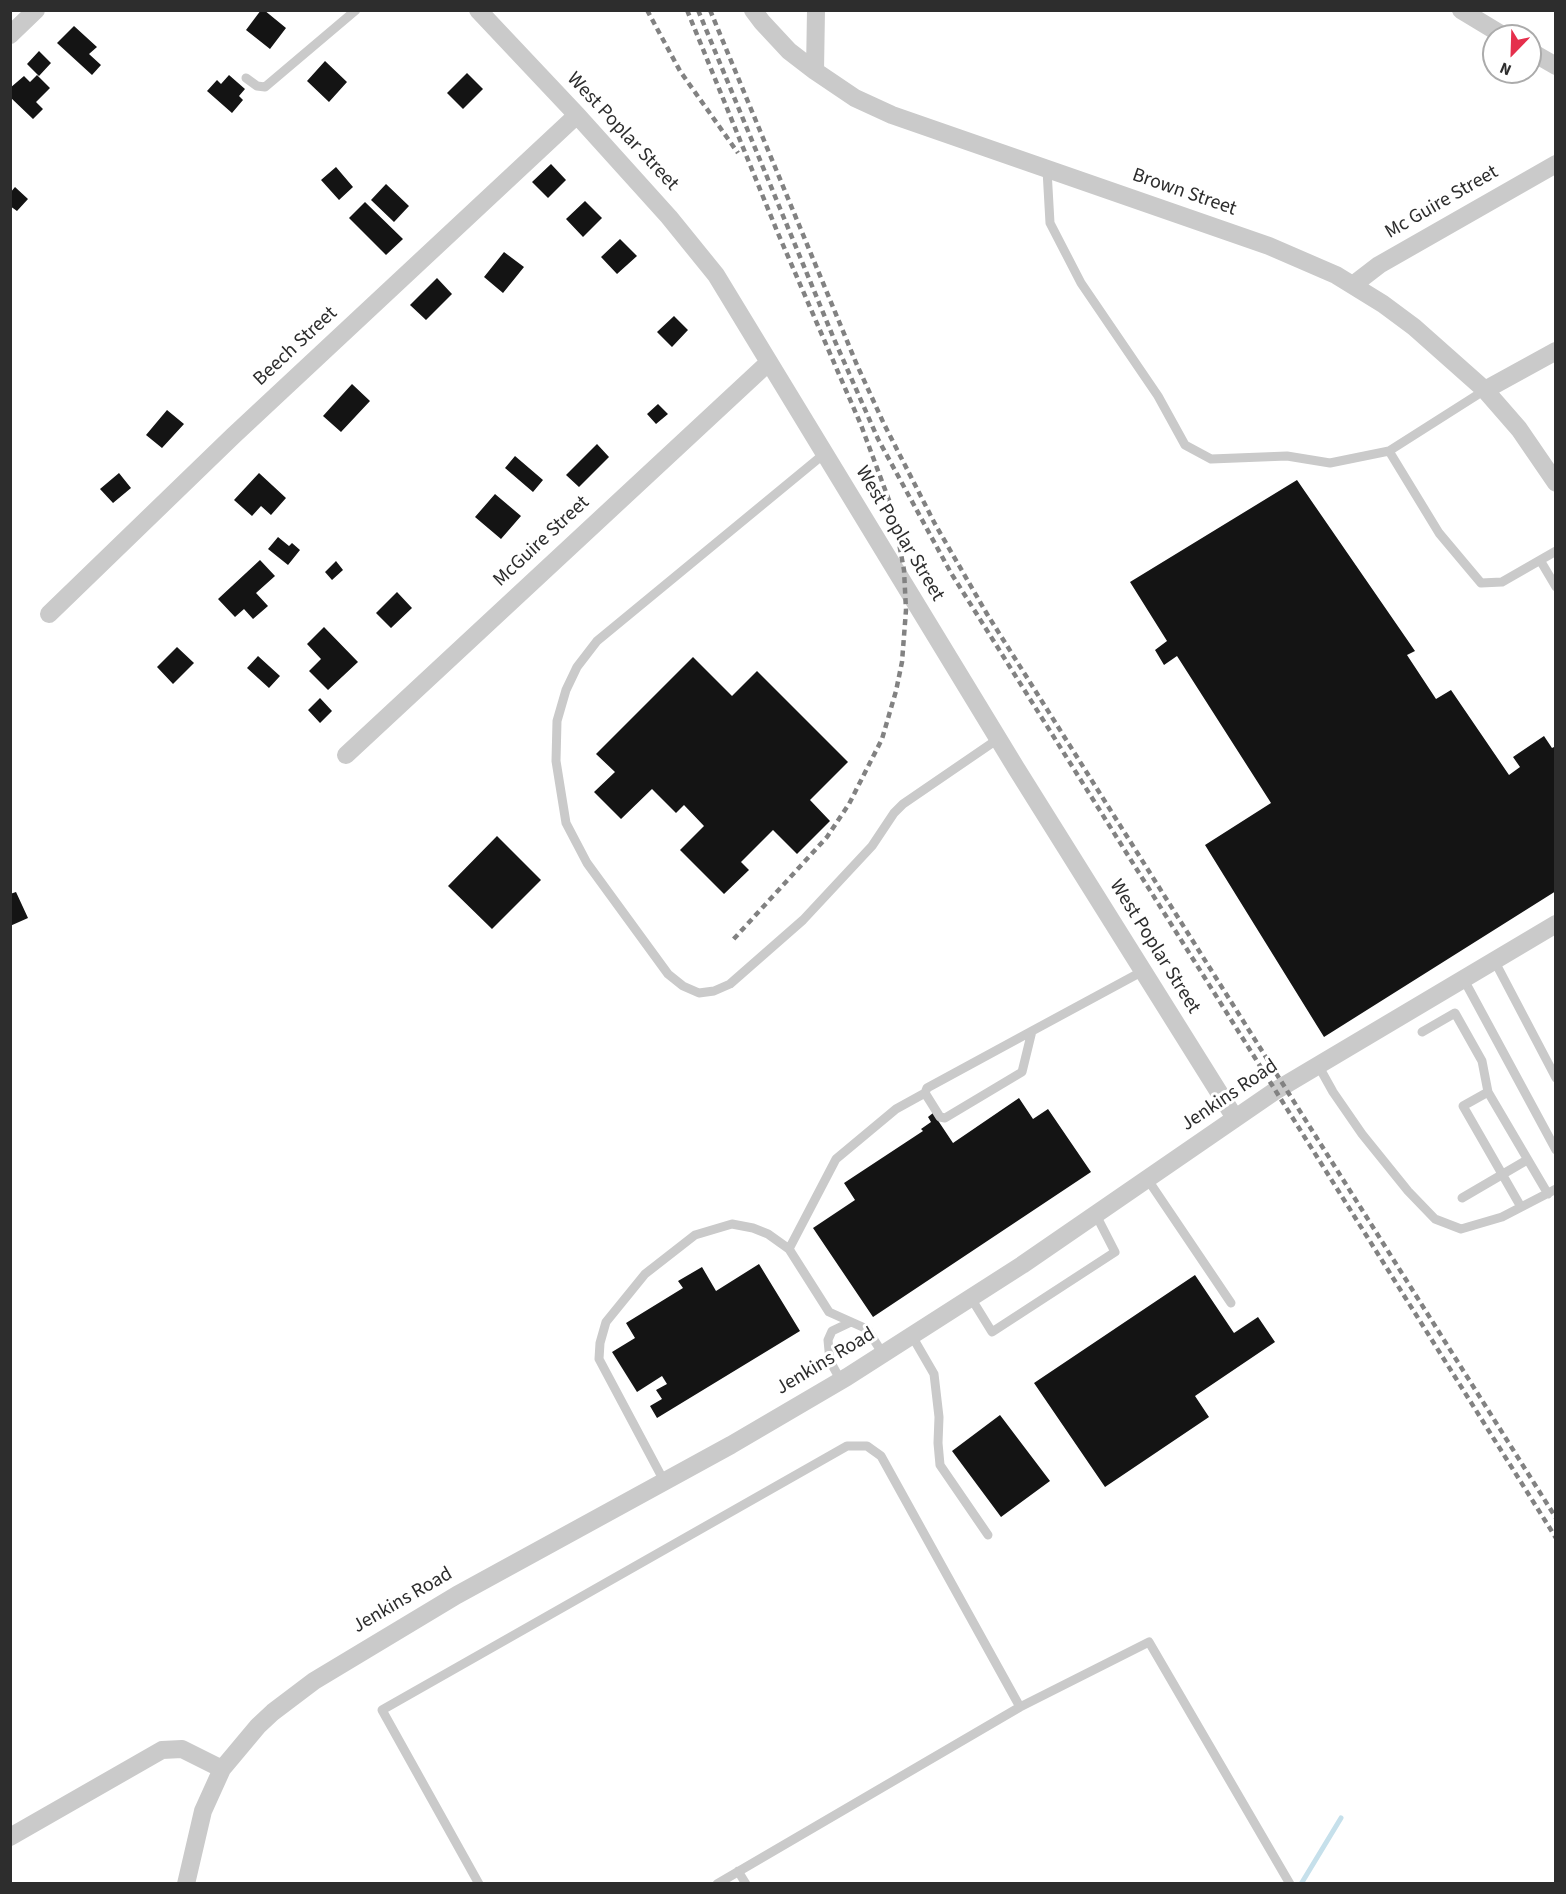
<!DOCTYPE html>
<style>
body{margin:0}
#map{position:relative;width:1566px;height:1894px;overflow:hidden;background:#fff;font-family:"Source Sans 3",sans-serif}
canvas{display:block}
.frame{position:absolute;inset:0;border:12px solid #2d2d2d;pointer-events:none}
.north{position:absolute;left:1482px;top:24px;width:60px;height:60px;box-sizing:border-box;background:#fff;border:2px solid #ababab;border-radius:50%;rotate:203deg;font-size:16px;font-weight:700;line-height:24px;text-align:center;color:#2d2d2d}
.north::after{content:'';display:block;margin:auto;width:21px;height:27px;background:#e52f4c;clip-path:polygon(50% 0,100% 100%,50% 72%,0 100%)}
</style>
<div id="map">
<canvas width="1566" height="1894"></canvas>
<div class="frame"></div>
<div class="north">N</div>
</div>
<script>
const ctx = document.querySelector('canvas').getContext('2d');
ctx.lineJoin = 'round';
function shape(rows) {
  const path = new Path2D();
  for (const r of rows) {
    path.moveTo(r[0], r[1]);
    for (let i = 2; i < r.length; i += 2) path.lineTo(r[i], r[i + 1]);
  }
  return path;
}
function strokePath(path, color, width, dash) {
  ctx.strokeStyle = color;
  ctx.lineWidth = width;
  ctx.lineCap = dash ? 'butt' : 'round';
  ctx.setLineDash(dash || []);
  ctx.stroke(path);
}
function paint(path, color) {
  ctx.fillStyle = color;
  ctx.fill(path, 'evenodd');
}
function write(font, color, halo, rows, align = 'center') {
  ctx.font = font + ' "Source Sans 3",sans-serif';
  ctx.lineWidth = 6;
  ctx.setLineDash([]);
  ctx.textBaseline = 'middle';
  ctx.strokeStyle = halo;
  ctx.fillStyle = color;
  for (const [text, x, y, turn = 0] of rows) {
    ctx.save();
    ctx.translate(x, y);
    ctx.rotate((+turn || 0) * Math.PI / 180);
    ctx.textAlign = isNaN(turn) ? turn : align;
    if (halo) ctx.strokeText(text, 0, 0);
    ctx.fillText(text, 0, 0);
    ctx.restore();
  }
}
strokePath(shape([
 [1301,1884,1341,1818]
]), '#c6e0eb', 5);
paint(shape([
 [261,10,264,10,286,28,270,49,246,30],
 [74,26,97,47,89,54,101,65,92,75,57,43],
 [39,51,51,63,39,76,27,64],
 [325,61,347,82,329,102,307,81],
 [467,73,483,89,463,109,447,93],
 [37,75,50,88,36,102,43,109,33,119,10,97,10,88,24,76,30,82],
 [229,75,245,89,239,96,243,100,232,113,207,91,217,80,221,84],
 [551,164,566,180,548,198,532,182],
 [336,167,353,187,339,200,321,180],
 [386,184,409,206,394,222,371,200],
 [15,187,28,199,17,211,10,206,10,193],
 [585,201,602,218,583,237,566,219],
 [365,202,403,239,386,255,349,218],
 [620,239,637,256,617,274,601,257],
 [504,252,524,267,503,293,484,277],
 [437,278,452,294,426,320,410,305],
 [674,316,688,330,672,347,657,332],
 [352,384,370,401,341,432,323,416],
 [658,404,668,414,656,424,647,414],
 [167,410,184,424,162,448,146,435],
 [597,444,609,457,579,487,566,475],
 [515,456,543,480,533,492,505,468],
 [119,473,131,488,113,503,100,489],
 [259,473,286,498,271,515,261,506,252,516,234,500],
 [1297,480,1415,651,1407,655,1436,699,1451,690,1509,775,1520,767,1513,757,1544,736,1552,748,1556,746,1556,891,1324,1037,1205,845,1271,803,1177,656,1164,665,1155,650,1167,641,1130,582],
 [495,494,521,516,501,539,475,517],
 [278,537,289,546,292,543,300,550,288,565,268,549],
 [260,560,275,576,256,593,268,606,253,619,244,609,235,617,218,599],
 [336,561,343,570,332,580,325,572],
 [397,592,412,608,391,628,376,613],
 [324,627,358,662,328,690,309,671,321,659,307,644],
 [177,647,194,663,173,684,157,667],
 [258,656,280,676,269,688,247,668],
 [693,657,732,696,757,671,848,762,810,800,830,821,797,854,773,830,741,862,749,870,724,894,680,850,704,826,684,805,676,813,652,789,621,819,594,792,615,772,596,754],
 [320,698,332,711,320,723,308,710],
 [497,836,541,880,492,929,448,886],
 [16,892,28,918,10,926,10,894],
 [1019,1098,1033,1119,1048,1109,1091,1172,873,1317,813,1228,855,1200,844,1183,923,1131,921,1129,931,1122,928,1117,933,1113,953,1143],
 [759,1264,800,1331,657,1418,650,1406,662,1399,656,1390,667,1384,662,1376,637,1392,612,1352,635,1338,626,1323,683,1288,678,1281,702,1267,716,1291],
 [1195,1275,1234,1333,1258,1317,1275,1342,1195,1396,1209,1417,1105,1487,1034,1383],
 [1000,1415,1050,1481,1001,1517,952,1451]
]), '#141414');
strokePath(shape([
 [246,78,257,86,265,87,356,10],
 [1047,170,1050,223,1081,283,1158,396,1185,445,1211,459,1287,456,1330,463,1389,451,1485,390],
 [1389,451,1439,533,1481,583,1502,582,1556,551],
 [824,454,597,641,577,667,566,690,557,721,556,761,566,823,587,863,668,974,683,986,699,993,714,991,730,984,803,920,872,846,894,813,903,804,998,739],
 [1540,560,1556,587],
 [1494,960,1556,1078],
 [1463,978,1556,1150],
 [1032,1031,1022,1072,945,1118,940,1117,925,1093,927,1088,1032,1031,1143,971],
 [1422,1032,1455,1013,1482,1061,1488,1092,1548,1194],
 [1318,1065,1333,1092,1362,1134,1408,1191,1435,1219,1461,1229,1502,1217,1556,1189],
 [1488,1092,1463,1106,1521,1207],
 [1148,1180,1231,1303],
 [1462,1198,1527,1160],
 [789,1249,836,1159,896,1109,925,1093],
 [971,1298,992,1332,1115,1252,1096,1215],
 [912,1336,934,1374,939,1417,938,1443,940,1465,988,1535],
 [841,1381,830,1361,828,1340,832,1331,851,1322],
 [664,1481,599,1359,600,1343,606,1322,645,1274,695,1235,732,1224,753,1228,768,1234,789,1249,829,1312,867,1329,883,1354],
 [738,1871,746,1884],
 [479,1884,382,1710,847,1446,867,1446,881,1456,1020,1707,1149,1642,1290,1884],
 [717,1884,1020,1707]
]), '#cacaca', 9);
strokePath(shape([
 [478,10,577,115,669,217,716,275,1016,768,1235,1118],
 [753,10,762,22,789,51,815,71,855,98,892,115,1269,246,1336,275,1383,304,1414,327,1485,390,1519,429,1556,483],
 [1461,10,1504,36],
 [10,35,36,10],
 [1530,51,1556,66],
 [815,71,816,10],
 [1353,285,1379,265,1556,164],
 [1485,390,1556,351],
 [49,614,233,436,577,115],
 [346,755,768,363],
 [10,1837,162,1750,182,1749,222,1769],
 [186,1884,203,1811,222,1769,258,1726,273,1712,314,1681,457,1595,731,1445,847,1377,1022,1265,1275,1091,1556,924]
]), '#cacaca', 18);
strokePath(shape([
 [647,10,680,71,738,153],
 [687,10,777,231,861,425,893,511,904,570,906,610,902,662,896,691,882,739,849,804,827,837,731,942],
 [698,10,834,339,878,439,951,573,1556,1538],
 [710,10,857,365,884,424,935,524,987,614,1556,1518]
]), '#828282', 4.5, [6, 4.5]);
write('20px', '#2d2d2d', '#fff', [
 ["West Poplar Street",622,132,47],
 ["Brown Street",1184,193,19],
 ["Mc Guire Street",1442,203,-30],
 ["Beech Street",296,347,-43],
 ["West Poplar Street",899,534,59],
 ["McGuire Street",542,542,-43],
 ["West Poplar Street",1154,947,58],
 ["Jenkins Road",1230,1096,-34],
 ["Jenkins Road",826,1362,-31],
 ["Jenkins Road",403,1601,-30]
]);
</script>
